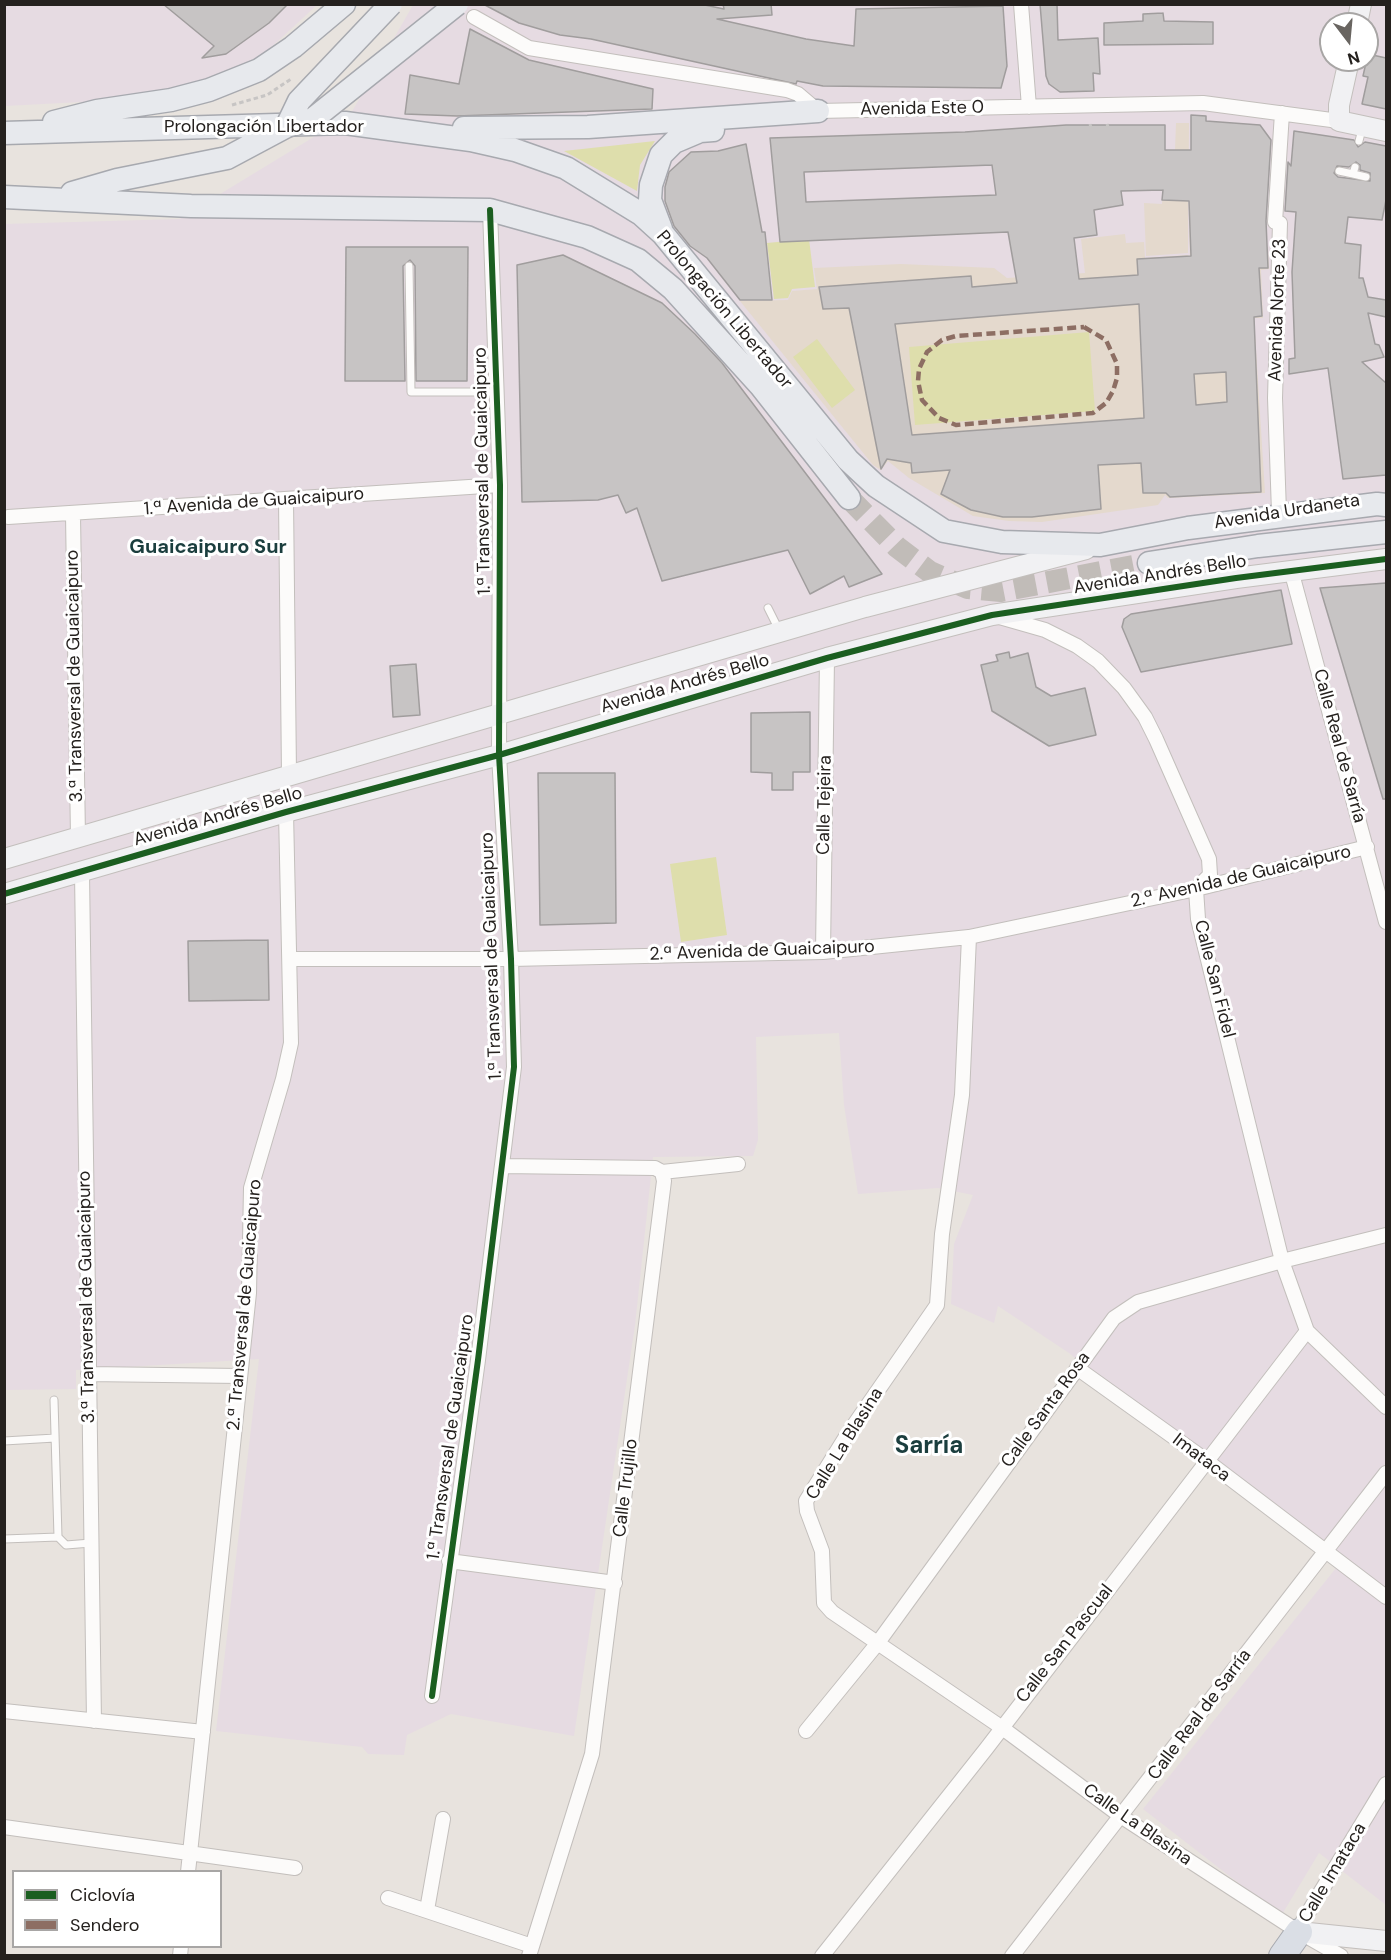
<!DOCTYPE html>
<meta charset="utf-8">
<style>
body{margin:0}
#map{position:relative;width:1391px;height:1960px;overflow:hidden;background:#e8e3de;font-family:"DM Sans",sans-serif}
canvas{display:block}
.frame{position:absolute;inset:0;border:6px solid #25211e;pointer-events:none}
.legend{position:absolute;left:12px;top:1870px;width:210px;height:78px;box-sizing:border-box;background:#fff;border:2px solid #a8a6a5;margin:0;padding:8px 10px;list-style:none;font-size:18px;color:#25211e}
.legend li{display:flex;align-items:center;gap:12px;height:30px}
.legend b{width:30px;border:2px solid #a8a6a5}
.north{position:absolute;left:1319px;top:12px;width:60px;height:60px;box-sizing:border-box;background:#fff;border:2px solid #a8a6a5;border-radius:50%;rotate:164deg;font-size:16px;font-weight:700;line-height:24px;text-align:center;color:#25211e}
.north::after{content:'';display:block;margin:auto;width:21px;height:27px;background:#696561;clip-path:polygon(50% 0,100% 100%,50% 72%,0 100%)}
</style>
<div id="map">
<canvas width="1391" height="1960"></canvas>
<div class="frame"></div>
<ul class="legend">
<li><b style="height:8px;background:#1b5e20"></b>Ciclovía</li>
<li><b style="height:8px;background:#8d6e63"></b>Sendero</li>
</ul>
<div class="north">N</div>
</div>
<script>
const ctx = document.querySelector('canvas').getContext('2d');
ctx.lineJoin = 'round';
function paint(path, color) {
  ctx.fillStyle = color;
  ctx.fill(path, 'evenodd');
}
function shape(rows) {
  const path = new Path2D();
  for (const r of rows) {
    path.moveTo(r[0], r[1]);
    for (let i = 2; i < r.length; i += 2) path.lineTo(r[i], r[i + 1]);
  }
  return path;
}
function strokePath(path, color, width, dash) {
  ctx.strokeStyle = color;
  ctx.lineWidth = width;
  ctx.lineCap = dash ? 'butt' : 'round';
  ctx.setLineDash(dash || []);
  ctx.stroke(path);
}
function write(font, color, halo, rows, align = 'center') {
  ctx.font = font + ' "DM Sans",sans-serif';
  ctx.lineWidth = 6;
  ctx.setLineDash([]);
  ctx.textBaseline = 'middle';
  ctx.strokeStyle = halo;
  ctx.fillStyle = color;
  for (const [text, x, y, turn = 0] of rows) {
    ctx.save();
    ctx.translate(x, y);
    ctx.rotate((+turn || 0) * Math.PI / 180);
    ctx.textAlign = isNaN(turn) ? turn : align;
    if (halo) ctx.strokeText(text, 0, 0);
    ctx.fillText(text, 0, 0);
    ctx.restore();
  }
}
paint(shape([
 [4,5,317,5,265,53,226,79,177,97,5,106],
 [413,5,1386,5,1386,1905,1319,1853,1281,1916,1143,1809,1340,1563,1145,1418,1069,1353,998,1306,994,1323,951,1304,954,1244,973,1195,938,1188,858,1194,844,1105,839,1033,756,1037,758,1140,753,1156,653,1157,635,1325,574,1736,451,1714,407,1735,404,1755,368,1754,362,1747,216,1731,259,1359,76,1370,76,1389,5,1390,4,224,179,219,350,115],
 [1331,24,1367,24,1367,60,1331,60]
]), '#e6dbe2');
paint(shape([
 [1176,123,1189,123,1188,253,1146,256,1144,203,1162,204,1164,173,1168,172,1169,150,1175,150],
 [1189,230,1215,231,1216,250,1268,247,1269,269,1261,270,1263,318,1254,318,1265,493,1168,498,1165,495,1158,505,1042,522,1009,521,973,516,909,478,888,461,881,470,873,465,740,301,788,300,792,291,817,289,814,268,901,264,994,268,1007,278,1085,273,1081,239,1125,234,1126,243,1144,242,1145,258,1188,255,1190,258]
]), '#e4d9cd');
paint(shape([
 [655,141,640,165,637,191,564,151],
 [809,239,815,287,792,289,788,298,774,299,767,243],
 [1089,332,1095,411,915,425,909,347],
 [817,339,855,390,832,408,793,357],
 [716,857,727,935,681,942,670,864]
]), '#dedeac');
const building = shape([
 [163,4,288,4,269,23,226,54,202,58,214,46,163,4],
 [483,4,700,4,724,9,723,4,771,4,772,15,717,19,806,39,854,46,856,9,1003,6,1007,66,1001,88,823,86,797,81,796,84,591,39,560,35,519,23,483,4],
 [1040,4,1057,4,1058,40,1098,38,1100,74,1093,73,1094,91,1060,92,1049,84,1046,76,1040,4],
 [1163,13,1164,21,1213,22,1213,44,1104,45,1104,23,1143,21,1143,14,1163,13],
 [470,29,529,60,653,89,652,109,457,116,405,114,410,75,459,84,470,29],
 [1368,54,1386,58,1386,109,1362,104,1368,77,1363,76,1368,54],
 [1191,115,1206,116,1206,121,1260,125,1271,140,1266,221,1268,268,1259,268,1262,316,1254,317,1261,492,1170,497,1166,493,1143,493,1141,463,1098,465,1101,509,1032,517,1003,517,971,510,941,494,950,470,912,473,911,463,887,459,881,469,849,308,823,309,819,287,971,276,972,287,1017,283,1008,232,780,242,770,138,965,132,1066,125,1165,125,1165,150,1191,150,1191,115],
 [992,165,996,195,806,202,804,172,992,165],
 [1163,190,1162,200,1189,201,1191,256,1137,259,1138,275,1079,279,1074,238,1097,235,1094,210,1123,205,1121,191,1163,190],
 [1139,304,1144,418,912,435,895,324,1139,304],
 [1226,372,1227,402,1196,405,1194,374,1226,372],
 [1294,131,1354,140,1358,147,1365,142,1386,146,1386,200,1382,220,1348,217,1345,243,1361,245,1359,278,1363,278,1368,297,1386,300,1386,317,1368,313,1375,344,1379,345,1384,357,1362,362,1386,383,1386,475,1343,479,1328,368,1289,374,1289,359,1295,358,1292,272,1296,212,1285,211,1288,162,1291,166,1294,131],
 [1356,162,1360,165,1360,170,1370,173,1370,181,1338,177,1334,173,1337,166,1349,167,1356,162],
 [746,144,762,232,765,232,772,300,740,300,707,258,690,246,674,226,665,201,665,187,669,172,691,152,718,151,746,144],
 [346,247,468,247,467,381,416,381,415,266,410,260,403,266,405,381,345,381,346,247],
 [563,255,662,303,695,334,722,363,882,574,849,587,844,576,810,594,788,550,662,581,637,508,626,513,618,495,598,500,522,502,517,265,563,255],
 [1386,583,1386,799,1383,799,1320,588,1386,583],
 [1281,590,1292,644,1141,672,1122,627,1124,619,1131,614,1281,590],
 [1009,652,1010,658,1028,653,1036,687,1051,696,1085,688,1096,735,1049,746,992,711,981,665,998,661,996,655,1009,652],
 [416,664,420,715,393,717,390,666,416,664],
 [810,712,810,772,793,772,793,790,772,790,772,773,751,772,751,713,810,712],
 [538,773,615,773,616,923,540,925,538,773],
 [268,940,269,1000,189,1001,188,941,268,940]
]);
paint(building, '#c7c4c4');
strokePath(building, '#a09d9d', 1.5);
strokePath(shape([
 [849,498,897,547,930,572,968,588,1001,591,1149,563]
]), '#c1bcb8', 22, [22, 11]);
const lane = shape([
 [1359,141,1362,129],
 [1355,167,1353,174,1366,177],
 [1339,171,1353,174],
 [409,266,411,392,498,392],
 [768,608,779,630],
 [54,1400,58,1537],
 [4,1441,55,1438],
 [4,1539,58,1537,66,1545,91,1543]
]);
const street = shape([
 [1021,4,1029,107],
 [474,17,529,48,787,90,798,94,818,111,1203,103,1339,121],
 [286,499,289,774],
 [1279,512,1275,398,1280,223,1275,222,1282,113],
 [73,515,78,838],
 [8,517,500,485],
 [1291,570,1386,922],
 [996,616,1045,630,1077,646,1098,661,1124,688,1145,717,1156,739,1209,859,1210,875,1196,889,1198,919,1282,1261,1307,1331,1386,1407],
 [82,873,94,1721],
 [969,937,962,1095,942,1234,937,1305,847,1435,806,1501,807,1511,822,1551,824,1603,832,1612,1001,1727,1122,1817,1299,1932,1341,1956],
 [823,952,827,658],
 [291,959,511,959,823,952,969,937,1196,889,1367,847],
 [502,1166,655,1168,662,1172,664,1181,592,1754,529,1956],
 [662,1172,738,1164],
 [1077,1368,1207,1461,1386,1597],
 [88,1374,240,1376],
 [449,1561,615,1583],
 [432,1696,478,1360,514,1067,511,959,499,755,500,485,490,210],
 [4,1711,203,1732],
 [806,1731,877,1644,1114,1318,1138,1302,1282,1261,1386,1235],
 [4,1827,295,1868],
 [188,1872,249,1293,251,1188,283,1079,291,1043,286,812],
 [388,1898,532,1946],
 [427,1910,443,1819],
 [1294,1936,1386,1784],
 [180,1956,181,1946],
 [822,1956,986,1749,1307,1331],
 [1012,1956,1386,1473]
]);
const secondary = shape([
 [1357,24,1361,4],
 [1349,60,1339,105,1339,121,1386,131],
 [4,859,865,607,1086,549],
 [4,894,286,812,499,755,827,658,992,615,1236,578,1386,559],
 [1299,1932,1386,1941]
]);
const primary = shape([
 [54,122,97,111,171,100,209,90,259,70,293,47,344,4],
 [464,128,588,127,818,111],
 [4,133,345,123,471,140,515,150,566,168,641,214,663,234,848,460,876,486,944,531,1002,542,1100,545,1188,528,1377,504,1386,505],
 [72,193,117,180,227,158,287,126],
 [4,197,191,206,490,210,587,237,638,260,673,289,760,385,849,498],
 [661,229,650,200,651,185,661,155,674,142,700,131,713,130],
 [1149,563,1258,546,1386,532]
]);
const highway = shape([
 [1282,1956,1299,1932]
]);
strokePath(lane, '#c3bfbc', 9);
strokePath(street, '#c3bfbc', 16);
strokePath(secondary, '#c3bfbc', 22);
strokePath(primary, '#a7a9af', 25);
strokePath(highway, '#a7a9af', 28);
strokePath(shape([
 [232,105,267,95,291,79],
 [1090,124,1091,128],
 [1107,124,1108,127]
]), '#c7c5c4', 3, [4.5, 3]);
strokePath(lane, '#fcfbfa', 7);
strokePath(street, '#fcfbfa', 14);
strokePath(secondary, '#f1f1f3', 20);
strokePath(primary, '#e7e9ed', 22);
strokePath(highway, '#dadee5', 26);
const primaryBridge = shape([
 [287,126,313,119,457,4],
 [287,126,299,101,391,4]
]);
strokePath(primaryBridge, '#a7a9af', 25, []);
strokePath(primaryBridge, '#e7e9ed', 22);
strokePath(shape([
 [1084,327,1106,340,1117,364,1117,378,1113,391,1106,403,1093,413,956,425,939,418,922,400,918,381,919,369,927,352,942,340,956,336,1084,327]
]), '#8d6e63', 4.5, [9, 4.5]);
strokePath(shape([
 [4,894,286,812,499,755,827,658,992,615,1236,578,1386,559],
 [432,1696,478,1360,514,1067,511,959,499,755,500,485,490,210]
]), '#1b5e20', 6);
write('18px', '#25211e', '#fff', [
 ["Avenida Este 0",922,109,-1],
 ["Prolongación Libertador",264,127],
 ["Prolongación Libertador",724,310,50],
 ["Avenida Norte 23",1278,310,-88],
 ["1.ª Transversal de Guaicaipuro",483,471,-91],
 ["1.ª Avenida de Guaicaipuro",254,502,-4],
 ["Avenida Urdaneta",1287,512,-9],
 ["Avenida Andrés Bello",1160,575,-9],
 ["3.ª Transversal de Guaicaipuro",75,676,-91],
 ["Avenida Andrés Bello",685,684,-16],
 ["Calle Real de Sarría",1339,746,75],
 ["Calle Tejeira",825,805,-89],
 ["Avenida Andrés Bello",218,817,-16],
 ["2.ª Avenida de Guaicaipuro",1241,877,-13],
 ["2.ª Avenida de Guaicaipuro",762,951,-2],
 ["1.ª Transversal de Guaicaipuro",492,956,-92],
 ["Calle San Fidel",1214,979,76],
 ["3.ª Transversal de Guaicaipuro",87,1297,-91],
 ["2.ª Transversal de Guaicaipuro",245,1305,-85],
 ["Calle Santa Rosa",1046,1410,-54],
 ["1.ª Transversal de Guaicaipuro",451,1437,-82],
 ["Calle La Blasina",845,1444,-58],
 ["Imataca",1201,1458,37],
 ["Calle Trujillo",626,1488,-83],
 ["Calle San Pascual",1065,1644,-52],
 ["Calle Real de Sarría",1200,1715,-53],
 ["Calle La Blasina",1137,1825,35],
 ["Calle Imataca",1333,1873,-59]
]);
write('bold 20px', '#1b3e3e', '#fff', [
 ["Guaicaipuro Sur",208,548]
]);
write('bold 24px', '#1b3e3e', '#fff', [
 ["Sarría",929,1447]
]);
</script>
